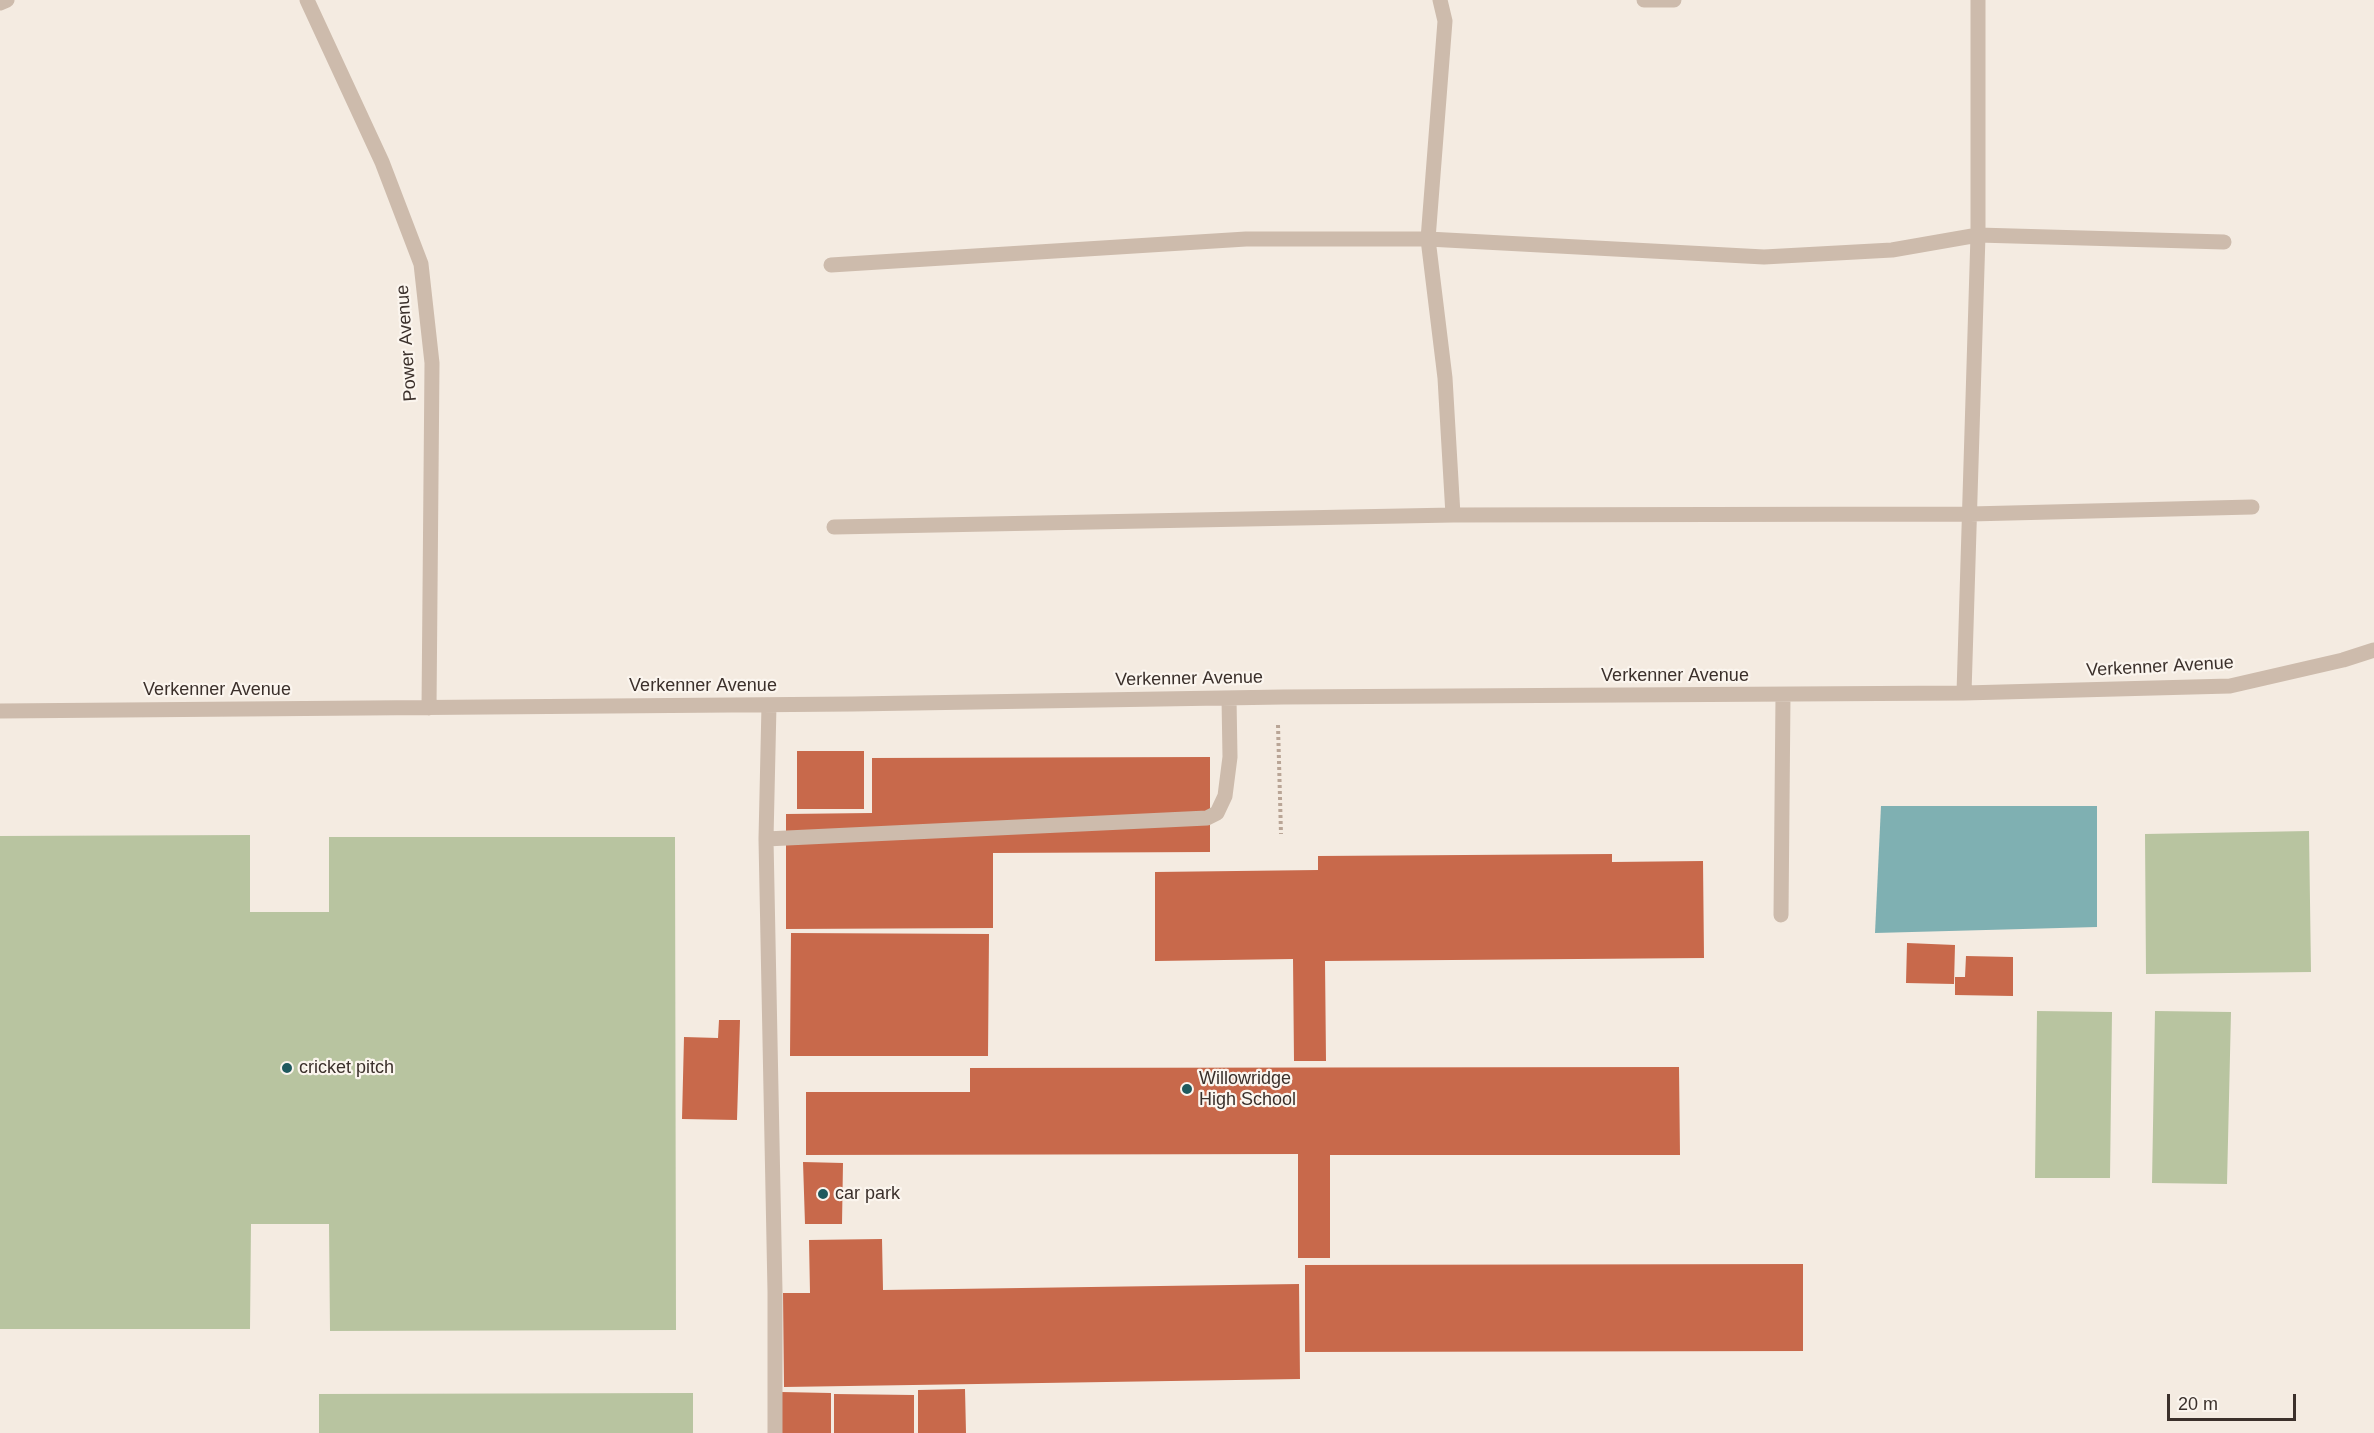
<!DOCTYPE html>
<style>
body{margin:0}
#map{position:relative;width:2374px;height:1433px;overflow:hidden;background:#f4ebe1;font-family:Helvetica,sans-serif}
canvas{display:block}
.scale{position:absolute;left:2167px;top:1394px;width:129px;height:27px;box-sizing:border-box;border:3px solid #3b302b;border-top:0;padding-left:8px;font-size:18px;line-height:21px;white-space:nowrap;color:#3b302b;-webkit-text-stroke:4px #fbf5ee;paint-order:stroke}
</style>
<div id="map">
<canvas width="2374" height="1433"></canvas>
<div class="scale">20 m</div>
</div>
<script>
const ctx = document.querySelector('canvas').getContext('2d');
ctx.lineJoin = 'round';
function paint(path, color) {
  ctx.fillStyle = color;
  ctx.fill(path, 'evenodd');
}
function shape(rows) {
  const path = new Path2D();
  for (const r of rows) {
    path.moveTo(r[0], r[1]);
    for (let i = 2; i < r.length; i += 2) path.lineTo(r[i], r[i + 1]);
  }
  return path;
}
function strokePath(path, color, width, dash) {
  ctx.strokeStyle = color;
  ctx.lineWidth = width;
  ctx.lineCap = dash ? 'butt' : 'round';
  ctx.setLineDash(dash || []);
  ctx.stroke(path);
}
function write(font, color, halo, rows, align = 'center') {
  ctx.font = font + ' Helvetica,sans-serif';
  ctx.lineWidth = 4.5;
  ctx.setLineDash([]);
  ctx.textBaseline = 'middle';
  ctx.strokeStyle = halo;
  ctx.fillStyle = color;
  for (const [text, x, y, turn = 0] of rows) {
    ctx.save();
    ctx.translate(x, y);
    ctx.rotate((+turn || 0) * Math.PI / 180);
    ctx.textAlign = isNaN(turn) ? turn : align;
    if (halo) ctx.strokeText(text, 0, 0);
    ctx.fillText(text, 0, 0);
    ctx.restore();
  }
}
paint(shape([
 [2309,831,2311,972,2146,974,2145,834],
 [250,835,250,912,329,912,329,837,675,837,676,1330,330,1331,329,1224,251,1224,250,1329,0,1329,0,836],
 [2037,1011,2112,1012,2110,1178,2035,1178],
 [2155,1011,2231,1012,2227,1184,2152,1183],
 [693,1393,693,1433,319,1433,319,1394]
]), '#b8c4a0');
paint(shape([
 [1881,806,2097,806,2097,927,1875,933]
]), '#7fb0b2');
paint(shape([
 [797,751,864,751,864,809,797,809],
 [1210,757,1210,852,993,853,993,928,786,929,786,814,872,813,872,758],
 [1612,854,1612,862,1703,861,1704,958,1325,961,1326,1061,1294,1061,1293,959,1155,961,1155,872,1318,870,1318,856],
 [791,933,989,934,988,1056,790,1056],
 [1907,943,1955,945,1954,984,1906,983],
 [1966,956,2013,957,2013,996,1955,995,1955,977,1965,977],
 [719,1020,740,1020,737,1120,682,1119,684,1037,718,1038],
 [1679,1067,1680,1155,1330,1155,1330,1258,1298,1258,1298,1154,806,1155,806,1092,970,1092,970,1068],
 [803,1162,843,1163,842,1224,805,1224],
 [882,1239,883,1290,1299,1284,1300,1379,784,1387,783,1293,810,1293,809,1240],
 [1803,1264,1803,1351,1305,1352,1305,1265],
 [965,1389,966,1433,918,1433,918,1390],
 [781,1392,831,1393,831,1433,781,1433],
 [834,1394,914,1395,914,1433,834,1433]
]), '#c8694b');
strokePath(shape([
 [1278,725,1281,834]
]), '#b9a596', 4, [3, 3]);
strokePath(shape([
 [307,0,382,162,421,264,432,363,429,708],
 [1440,0,1445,21,1428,239,1445,378,1453,515],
 [1644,0,1674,0],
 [0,3,7,0],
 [831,265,1246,239,1428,239,1764,257,1892,250,1978,235,2224,242],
 [834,527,1453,515,1970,514,2252,507],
 [1964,693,1978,235,1978,0],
 [769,705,766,839,775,1292,775,1433],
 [0,711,853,704,1283,697,1964,693,2230,686,2343,660,2374,650],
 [766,839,1207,818,1217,813,1225,796,1230,757,1229,698],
 [1781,915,1783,695]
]), '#cdbbac', 15);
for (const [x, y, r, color] of [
 [287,1068,6,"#1f5a5e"],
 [1187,1089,6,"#1f5a5e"],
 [823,1194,6,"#1f5a5e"]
]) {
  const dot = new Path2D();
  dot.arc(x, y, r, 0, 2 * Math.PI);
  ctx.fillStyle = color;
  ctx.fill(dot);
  strokePath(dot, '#fbf5ee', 2);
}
write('18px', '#3b302b', '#fbf5ee', [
 ["Power Avenue",407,343,-94],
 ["Verkenner Avenue",2160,667,-3],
 ["Verkenner Avenue",1675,676],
 ["Verkenner Avenue",1189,679,-1],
 ["Verkenner Avenue",703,686],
 ["Verkenner Avenue",217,690]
]);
write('18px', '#3b302b', '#fbf5ee', [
 ["cricket pitch",299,1068],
 ["Willowridge",1199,1079],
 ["High School",1199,1100],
 ["car park",835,1194]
], 'left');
</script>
